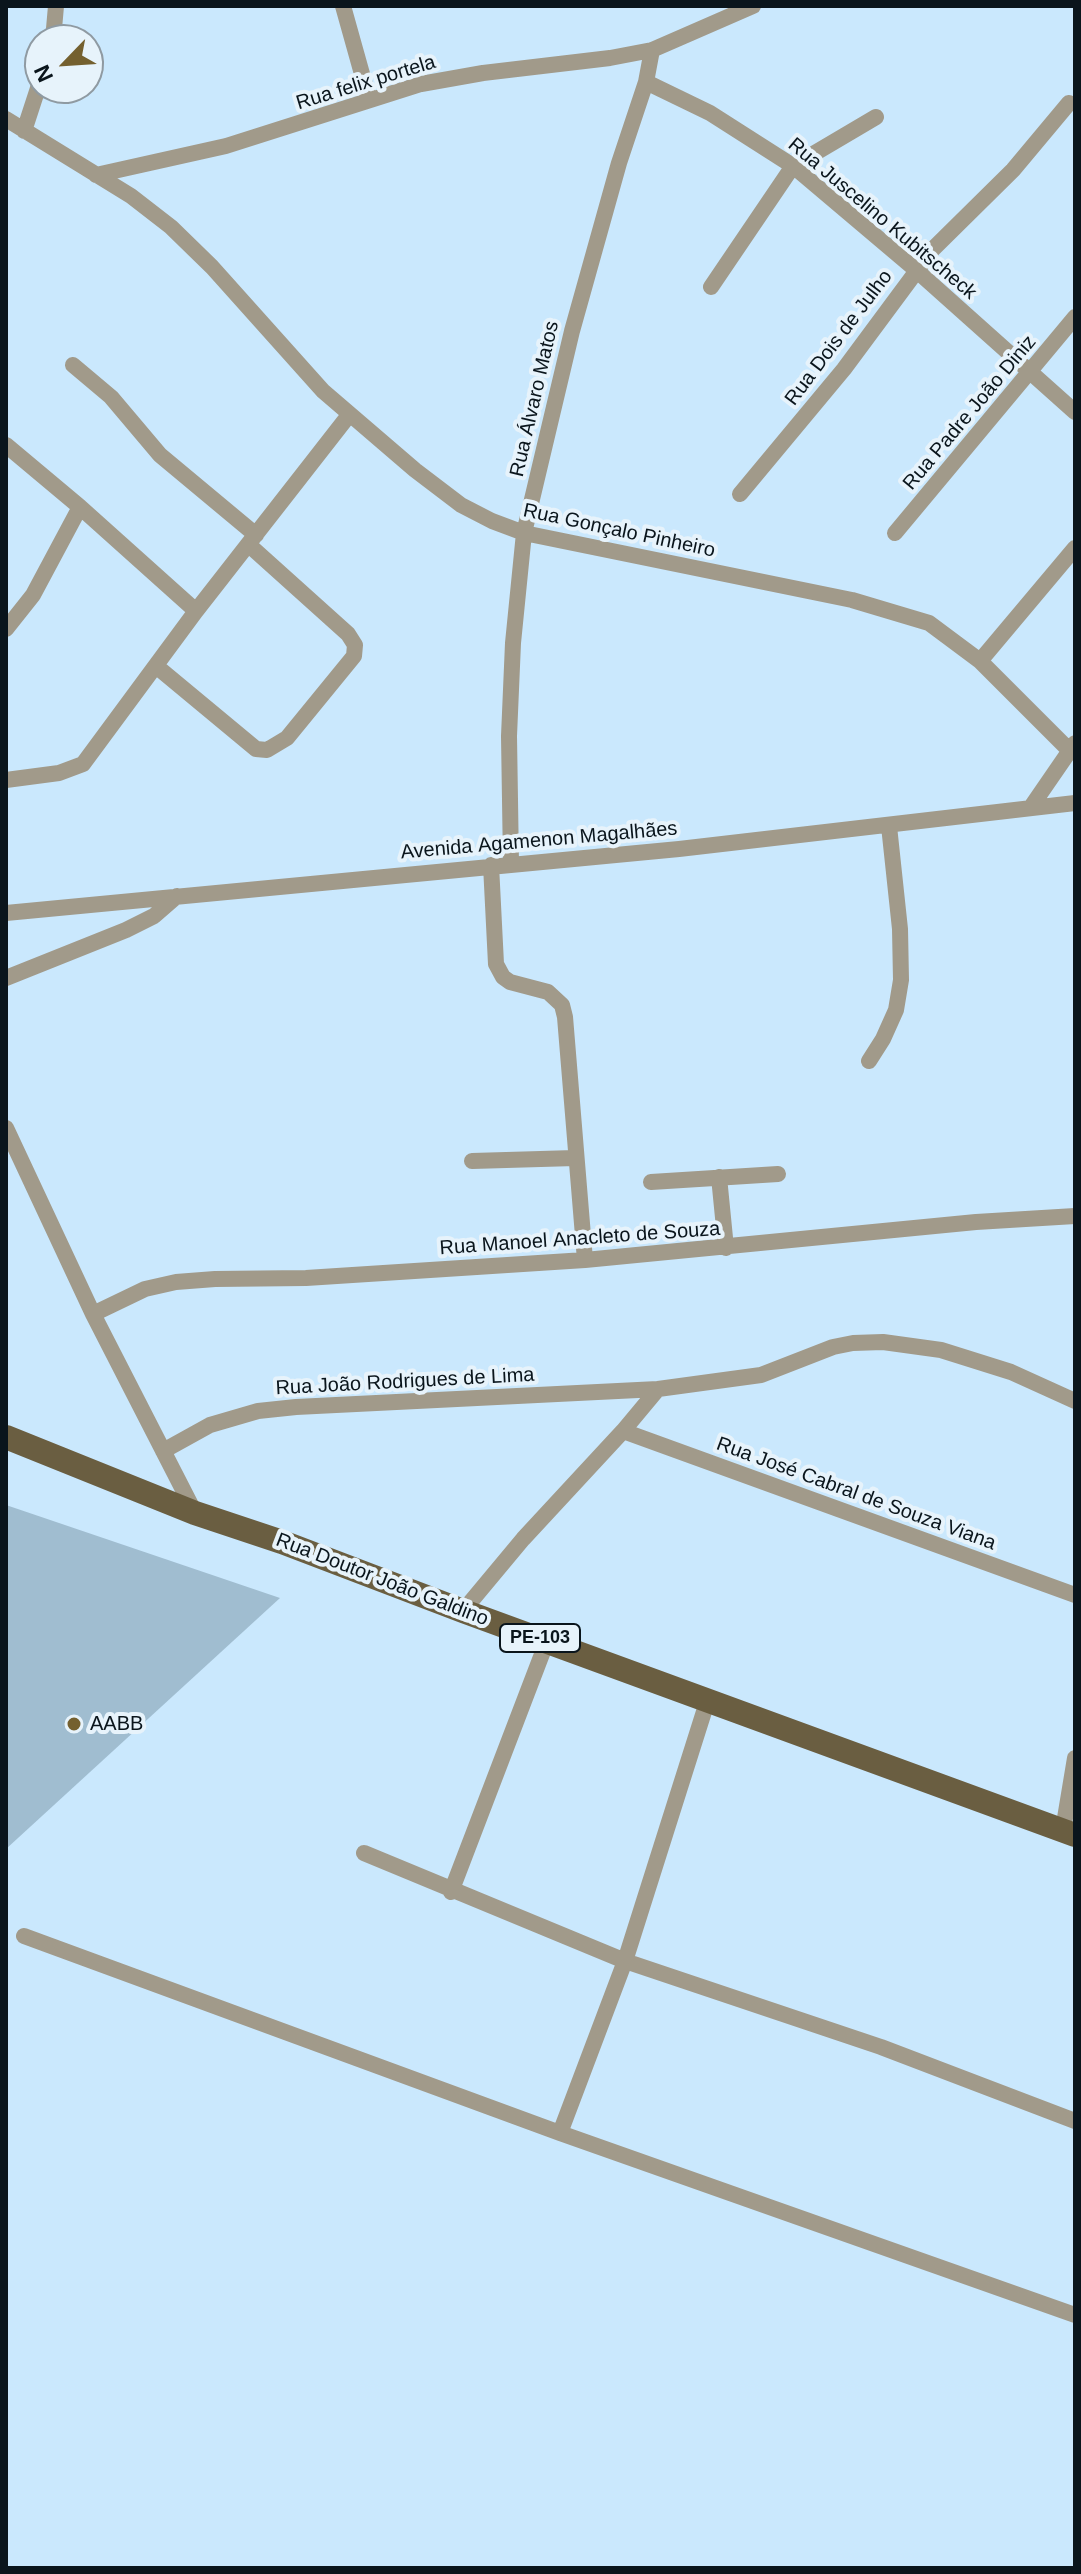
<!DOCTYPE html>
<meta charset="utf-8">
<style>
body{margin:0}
#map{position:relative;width:1081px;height:2574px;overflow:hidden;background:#cae8fd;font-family:Helvetica,sans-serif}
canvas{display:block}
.frame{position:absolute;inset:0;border:8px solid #0a151c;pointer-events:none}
.north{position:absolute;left:24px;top:24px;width:80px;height:80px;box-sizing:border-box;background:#e7f3fb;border:2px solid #8f9aa2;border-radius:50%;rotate:245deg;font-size:22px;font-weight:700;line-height:32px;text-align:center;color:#0a151c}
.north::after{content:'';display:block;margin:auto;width:28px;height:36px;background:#74602f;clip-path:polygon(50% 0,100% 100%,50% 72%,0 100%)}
</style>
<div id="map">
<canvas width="1081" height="2574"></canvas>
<div class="frame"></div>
<div class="north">N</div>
</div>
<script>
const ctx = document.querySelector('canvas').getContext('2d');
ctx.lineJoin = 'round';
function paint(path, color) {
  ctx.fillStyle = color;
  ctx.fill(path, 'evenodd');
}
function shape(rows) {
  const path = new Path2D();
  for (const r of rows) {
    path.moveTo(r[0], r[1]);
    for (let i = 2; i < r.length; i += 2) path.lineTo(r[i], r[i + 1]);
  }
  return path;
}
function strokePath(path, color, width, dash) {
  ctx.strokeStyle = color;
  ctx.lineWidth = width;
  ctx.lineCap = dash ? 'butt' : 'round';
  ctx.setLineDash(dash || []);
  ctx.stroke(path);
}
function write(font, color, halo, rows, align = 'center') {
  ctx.font = font + ' Helvetica,sans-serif';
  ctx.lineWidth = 8;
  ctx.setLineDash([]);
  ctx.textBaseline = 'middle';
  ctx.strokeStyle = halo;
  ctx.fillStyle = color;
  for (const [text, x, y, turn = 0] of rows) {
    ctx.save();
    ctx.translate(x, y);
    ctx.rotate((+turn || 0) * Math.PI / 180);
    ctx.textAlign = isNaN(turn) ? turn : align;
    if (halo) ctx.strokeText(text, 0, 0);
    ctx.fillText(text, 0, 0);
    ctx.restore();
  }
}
paint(shape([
 [6,1505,280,1598,6,1849]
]), '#a0bdd0');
strokePath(shape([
 [343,6,369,99],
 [53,40,56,6],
 [646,82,710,113,793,166,916,270,1075,412],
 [6,119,131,196,171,227,212,267,323,391,415,470,461,505,492,521,524,533,852,600,929,623,980,661,1069,750],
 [24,131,40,82],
 [96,175,226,146,421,84,483,73,610,58,652,50,753,6],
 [711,287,793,166,876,117],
 [73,365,111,397,160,455,256,535],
 [6,445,80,507,196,611],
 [740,494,844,369,933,249,1013,170,1069,103],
 [895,533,1075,317],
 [6,629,33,595,80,507],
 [980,661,1075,548],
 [156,666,256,749,267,750,287,738,354,656,355,645,348,634,249,545],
 [6,780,59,773,83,764,196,611,349,415],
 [1031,807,1075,743],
 [511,864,509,736,513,643,524,533,572,331,619,163,646,82,652,50],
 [491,865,496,964,503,977,510,982,548,992,562,1005,565,1017,585,1260],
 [6,913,679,849,1075,803],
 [6,978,126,930,154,916,177,896],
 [869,1061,883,1039,896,1010,901,980,900,929,889,826],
 [6,1128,93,1314,195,1513],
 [472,1161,575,1158],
 [719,1177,726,1248],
 [651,1182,778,1174],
 [93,1314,145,1289,176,1282,215,1279,306,1278,585,1260,976,1222,1075,1216],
 [623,1431,1075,1595],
 [163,1451,210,1425,258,1411,296,1407,658,1389],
 [463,1611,523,1539,623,1431,658,1389,761,1375,833,1347,853,1343,883,1342,941,1350,1011,1372,1075,1401],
 [1063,1830,1075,1758],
 [364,1853,625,1961,881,2047,1075,2121],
 [451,1892,547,1641],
 [24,1936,560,2133,1075,2315],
 [560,2133,625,1961,708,1699]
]), '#a19a8a', 16);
strokePath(shape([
 [6,1437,195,1513,282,1542,463,1611,1075,1835]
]), '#6a5e41', 24);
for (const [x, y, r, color] of [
 [74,1724,8,"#74602f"]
]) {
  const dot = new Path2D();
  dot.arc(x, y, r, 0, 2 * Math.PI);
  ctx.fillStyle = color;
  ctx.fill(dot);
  strokePath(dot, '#e7f3fb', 3);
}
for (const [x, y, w] of [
 [540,1638,80]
]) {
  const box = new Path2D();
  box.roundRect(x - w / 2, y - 14, w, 28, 6);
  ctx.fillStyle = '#e7f3fb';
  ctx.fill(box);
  strokePath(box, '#0a151c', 2);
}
write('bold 18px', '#0a151c', null, [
 ["PE-103",540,1638]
]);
write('20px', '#0a151c', '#e7f3fb', [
 ["Rua felix portela",366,83,-17],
 ["Rua Juscelino Kubitscheck",882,219,40],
 ["Rua Dois de Julho",839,338,-53],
 ["Rua Álvaro Matos",535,399,-77],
 ["Rua Padre João Diniz",970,413,-50],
 ["Rua Gonçalo Pinheiro",619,531,12],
 ["Avenida Agamenon Magalhães",539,841,-5],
 ["Rua Manoel Anacleto de Souza",580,1239,-4],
 ["Rua João Rodrigues de Lima",405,1382,-3],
 ["Rua José Cabral de Souza Viana",856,1494,20],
 ["Rua Doutor João Galdino",382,1580,21]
]);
write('20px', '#0a151c', '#e7f3fb', [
 ["AABB",90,1724]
], 'left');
</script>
